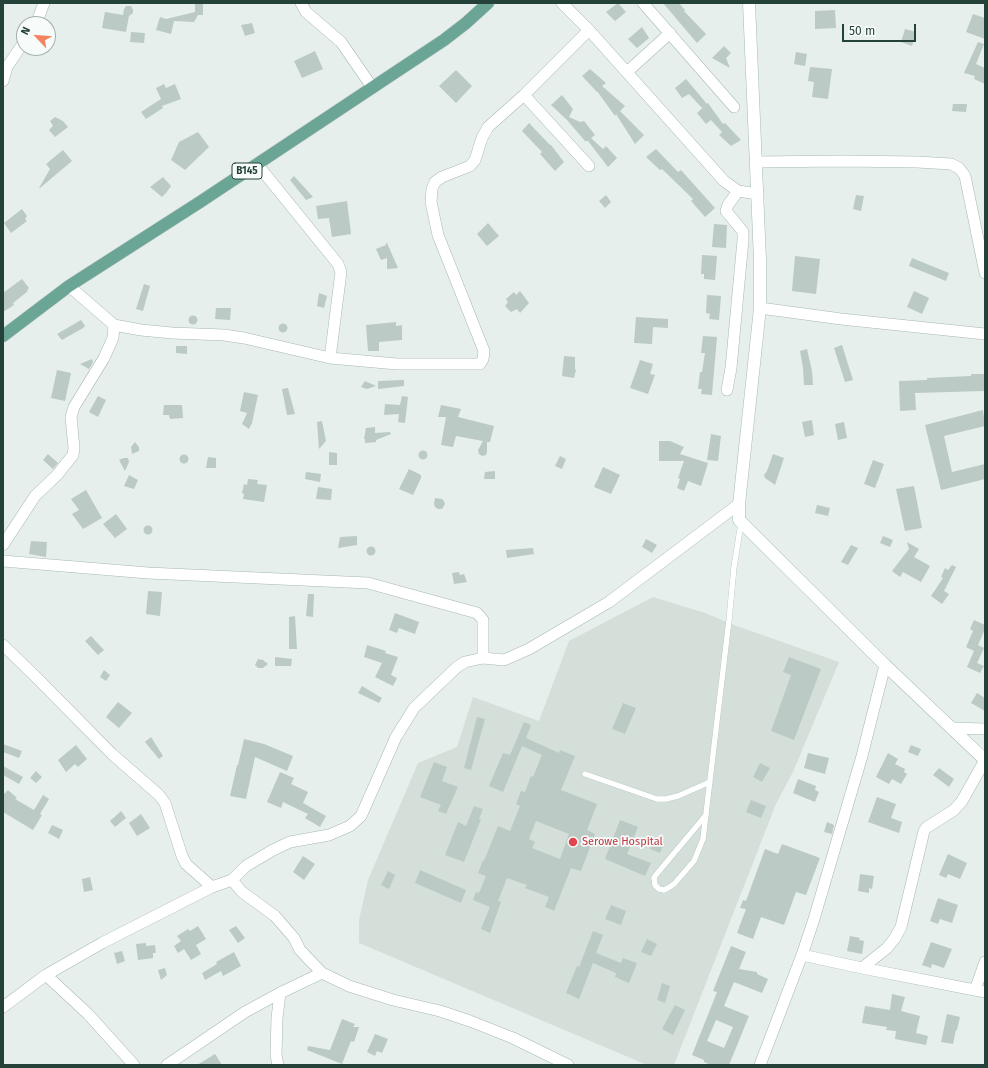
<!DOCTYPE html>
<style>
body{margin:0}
#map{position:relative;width:988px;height:1068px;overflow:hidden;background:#e6efeb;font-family:"Fira Sans",sans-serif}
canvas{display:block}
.frame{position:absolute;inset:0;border:4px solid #24423a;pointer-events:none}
.north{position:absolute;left:16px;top:16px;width:40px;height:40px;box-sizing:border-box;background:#f7fbf9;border:1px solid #a3b1ad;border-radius:50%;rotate:296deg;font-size:11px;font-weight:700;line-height:16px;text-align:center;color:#24423a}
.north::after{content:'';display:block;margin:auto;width:14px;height:18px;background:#f4845f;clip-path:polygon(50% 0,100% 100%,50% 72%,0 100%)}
.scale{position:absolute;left:842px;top:24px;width:74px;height:18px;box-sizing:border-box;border:2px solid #24423a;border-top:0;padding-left:5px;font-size:12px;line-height:14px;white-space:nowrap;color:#24423a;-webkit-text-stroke:3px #f7fbf9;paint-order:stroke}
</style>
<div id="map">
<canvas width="988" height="1068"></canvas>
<div class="frame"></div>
<div class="north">N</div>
<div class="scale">50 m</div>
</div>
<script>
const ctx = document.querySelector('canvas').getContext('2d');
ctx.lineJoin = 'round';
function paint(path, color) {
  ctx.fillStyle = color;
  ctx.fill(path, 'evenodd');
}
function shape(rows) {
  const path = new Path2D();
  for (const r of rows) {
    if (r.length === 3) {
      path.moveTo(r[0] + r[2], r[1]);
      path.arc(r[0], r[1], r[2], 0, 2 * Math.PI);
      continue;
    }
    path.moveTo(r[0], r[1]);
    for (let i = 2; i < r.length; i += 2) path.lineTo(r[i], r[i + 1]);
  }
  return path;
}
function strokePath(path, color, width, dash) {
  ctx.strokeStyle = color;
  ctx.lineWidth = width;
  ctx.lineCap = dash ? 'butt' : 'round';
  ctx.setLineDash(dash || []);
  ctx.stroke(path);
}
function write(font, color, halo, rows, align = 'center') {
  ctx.font = font + ' "Fira Sans",sans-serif';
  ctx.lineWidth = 3.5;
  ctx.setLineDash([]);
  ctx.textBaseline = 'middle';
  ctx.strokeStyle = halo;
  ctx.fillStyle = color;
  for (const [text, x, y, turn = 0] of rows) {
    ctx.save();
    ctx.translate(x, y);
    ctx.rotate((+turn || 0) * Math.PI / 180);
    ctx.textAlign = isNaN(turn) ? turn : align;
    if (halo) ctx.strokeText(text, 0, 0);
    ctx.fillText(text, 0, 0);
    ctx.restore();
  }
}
paint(shape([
 [653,597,705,613,734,625,839,662,793,772,776,804,674,1065,647,1065,359,943,359,920,368,880,418,763,457,747,473,697,539,721,569,641]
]), '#d4dfda');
paint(shape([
 [195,3,203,3,203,15,198,15,194,22,174,21,171,34,156,30,160,17,166,19,195,12],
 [618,3,626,12,615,21,606,12],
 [663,3,679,3,685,10,684,11,706,34,697,43],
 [126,6,131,6,133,10,133,13,129,16,126,32,102,28,105,12,123,15,124,9],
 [835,10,836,28,815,29,815,11],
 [973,14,985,18,985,39,966,32],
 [252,23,255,33,245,36,241,25],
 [642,27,649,38,637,48,628,39],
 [905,29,916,32,912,46,901,42],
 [131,32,145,33,144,43,130,42],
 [978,42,984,44,976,64,985,68,985,84,974,79,975,76,964,73],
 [724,46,731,53,726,58,730,68,712,58],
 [315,51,323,69,302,78,294,61],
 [796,52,807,54,805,66,794,64],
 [810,67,832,69,828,99,812,97,814,82,808,81],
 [590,69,606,83,602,86,625,106,620,111,644,135,635,144,616,114,615,116,597,91,597,92,582,76],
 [456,70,472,86,456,103,439,86],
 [686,79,707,104,702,108,689,94,682,98,675,88],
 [164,84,166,88,175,84,181,99,162,106,163,108,146,119,141,112,161,99,156,88],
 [562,95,573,109,569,117,580,122,584,121,595,135,591,138,603,149,606,146,617,158,608,167,588,141,585,141,567,120,551,105],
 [708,103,723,124,725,123,741,140,731,146,719,135,722,132,711,120,706,124,697,113],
 [953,104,967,104,966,112,952,111],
 [55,117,63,121,68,127,55,137,49,130,53,126,50,121],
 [529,123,550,145,551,145,564,162,555,171,540,154,542,152,522,131],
 [198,132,209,147,185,170,171,160,179,142],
 [656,149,678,172,681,170,715,208,705,217,691,201,693,199,662,169,660,170,646,157],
 [63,150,72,161,40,188,39,188,50,169,46,164],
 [294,176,313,197,306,200,290,180],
 [163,177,171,186,166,193,162,197,150,187],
 [606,195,611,202,605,208,599,201],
 [856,195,864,196,861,211,853,209],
 [347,201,351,234,332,237,329,218,318,219,316,206],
 [22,209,27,216,25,219,27,221,11,233,4,223],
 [488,223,499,236,487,246,477,234],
 [714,224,727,225,726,248,712,247],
 [386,243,387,243,398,268,387,269,387,258,381,260,376,249,386,245],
 [702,255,717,256,715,280,704,279,704,274,701,274],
 [795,256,820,259,816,294,792,291],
 [912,258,949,273,946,281,909,266],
 [22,279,29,288,27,290,28,291,13,303,14,305,3,312,3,293],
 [144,284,150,286,143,311,136,309],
 [520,291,529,303,520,313,517,309,511,312,505,306,508,302,506,299,514,292,516,295],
 [914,291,929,298,922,314,907,307],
 [319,293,327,296,324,308,317,306],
 [707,295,721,296,719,320,709,319,710,314,706,313],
 [216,308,231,308,230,320,215,319],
 [193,320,4.5],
 [636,317,668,319,668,328,653,327,652,344,634,343],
 [81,320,85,326,83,328,62,340,57,334],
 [396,322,396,326,402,325,402,340,379,342,379,351,368,351,366,325],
 [283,328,4.5],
 [703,336,717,337,712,395,701,394,702,389,698,389,700,372,702,372,705,353,701,353],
 [842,345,853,380,845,382,834,348],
 [176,346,187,346,187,354,176,353],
 [807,349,812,371,813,385,804,385,803,368,800,351],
 [564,356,575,357,575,369,576,370,574,378,562,376],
 [92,359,93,362,89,369,80,364],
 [640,360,653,364,650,374,655,375,648,394,630,388],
 [57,370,71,373,65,401,51,398],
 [971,374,985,374,985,391,915,393,916,410,900,411,899,381,927,380,927,378,971,376],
 [404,380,404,386,378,389,378,381],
 [365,381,367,382,376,386,367,389,361,387],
 [288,388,295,414,287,415,282,389],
 [244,392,258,395,252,423,249,429,242,424,247,413,240,411],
 [98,396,106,400,98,417,89,412],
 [402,396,408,397,405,423,398,422,399,414,384,415,385,404,400,405],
 [164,405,182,405,183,418,170,419,169,415,163,415],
 [441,405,461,409,458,417,494,426,490,442,487,442,487,452,486,455,482,456,479,454,478,450,483,441,456,436,453,447,441,445,446,417,438,417],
 [983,410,985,426,944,436,952,472,985,464,985,479,941,490,925,425],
 [812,420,814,435,805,437,802,422],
 [322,421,326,441,319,449,317,422],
 [844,422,847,438,838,440,835,424],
 [375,427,375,433,390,432,391,434,376,440,376,442,365,443,365,439,364,439,366,428],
 [711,434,721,436,718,461,707,460],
 [659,441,670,441,684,447,680,454,708,463,701,486,688,481,684,491,677,488,680,479,678,478,684,461,659,461],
 [135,442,139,447,139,451,132,454,131,447],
 [423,455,4.5],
 [329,452,337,453,337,465,329,465],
 [48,454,58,463,53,469,43,460],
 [773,454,784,458,775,485,765,478,764,475,767,471],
 [184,459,4.5],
 [560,456,566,459,562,469,555,466],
 [208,457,216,458,216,468,206,468],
 [124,458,128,458,129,462,125,471,119,460],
 [873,460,884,464,875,488,864,484],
 [603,467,620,475,611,494,594,487],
 [409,469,421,475,421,478,413,495,399,489],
 [495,471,495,479,484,479,485,472],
 [306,472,321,474,320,482,305,479],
 [129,475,138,480,134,489,124,486],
 [248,479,258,480,257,484,267,485,264,502,243,499,244,494,242,493,244,484,247,485],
 [914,486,922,528,905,531,896,489],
 [318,487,332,489,331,500,316,499],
 [86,490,102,518,83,529,72,514,79,510,71,499],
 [435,498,442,499,444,501,445,504,442,509,438,509,435,507,434,504],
 [817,505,830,508,828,516,815,513],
 [116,514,127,529,115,538,103,524],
 [148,530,4.5],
 [357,536,357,545,338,548,340,537],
 [883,536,893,540,890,547,880,543],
 [646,539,657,545,652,553,642,547],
 [31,541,47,542,46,557,29,554],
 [907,542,919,549,914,557,930,566,921,582,903,572,900,577,892,571,909,549],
 [851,545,858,548,848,565,841,562],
 [371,551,4.5],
 [533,548,534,554,507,558,506,550],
 [952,565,956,567,944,591,949,594,942,604,931,596,943,578,941,577,945,568,948,570],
 [459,572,460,575,464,574,467,582,454,584,452,573],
 [148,591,162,592,160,616,146,614],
 [308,594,314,594,313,617,306,616],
 [395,613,419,622,415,634,399,628,397,633,389,630],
 [295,616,297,649,289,649,289,617],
 [974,620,985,625,985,629,978,645,984,648,977,663,984,666,980,673,967,667,974,651,966,647,973,631,970,629],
 [91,636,104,650,98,655,85,641],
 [367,645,386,651,385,653,398,657,391,675,397,678,393,686,375,677,382,663,364,657],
 [275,657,292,659,291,666,275,666],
 [789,657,821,669,794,740,771,731,791,675,783,672],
 [258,659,263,660,268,664,263,668,258,668,255,665],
 [104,670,110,675,106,681,100,677],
 [362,686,382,698,379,703,358,693],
 [977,693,985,698,985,711,971,703],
 [118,702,132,713,119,728,106,717],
 [623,703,636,708,625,734,612,729],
 [477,717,485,719,471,770,464,768],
 [524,722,531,725,526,738,559,753,560,750,575,756,561,790,597,804,587,830,595,834,581,871,571,868,554,911,545,907,549,897,525,888,527,885,507,878,498,901,501,902,490,933,481,929,490,907,473,900,476,892,479,893,486,876,478,873,483,860,484,861,498,826,510,831,520,806,516,804,521,791,525,792,531,776,533,777,542,755,522,746,503,792,489,786,503,753,510,755],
 [536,821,569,834,560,859,532,848,535,842,529,839],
 [151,737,163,756,159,759,145,742],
 [244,739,264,744,293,756,287,771,255,757,246,799,230,796,237,765,238,765],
 [3,744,22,751,19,758,3,752],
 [76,745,87,759,78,767,75,764,66,772,58,760],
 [911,745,921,749,918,756,908,752],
 [808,753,829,758,825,774,804,768],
 [888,753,898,759,895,764,905,769,904,772,907,774,901,784,892,779,889,784,876,777],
 [434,762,447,767,442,781,458,787,446,814,438,811,441,805,420,797],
 [760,763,770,768,762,782,753,777],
 [3,766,23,777,19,784,3,775],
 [939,768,954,779,949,787,933,775],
 [36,771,42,777,36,783,30,778],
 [280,772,294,778,291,784,308,792,303,803,326,816,320,827,305,818,308,814,283,802,281,808,267,802],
 [798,779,816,786,815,790,819,792,815,802,793,793],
 [8,790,17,798,15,799,34,810,43,795,49,799,40,814,42,815,33,830,3,812,3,795],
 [877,797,896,804,891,818,902,822,899,833,868,822],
 [751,800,766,806,761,818,746,812],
 [474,806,483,809,479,819,481,819,464,862,445,855,458,822,466,826],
 [121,811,126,818,115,827,110,821],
 [141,814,150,828,137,836,129,823],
 [620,820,638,827,627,854,651,863,645,876,605,859],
 [827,822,834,825,832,834,824,832],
 [52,825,63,830,59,839,48,833],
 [654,838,664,842,660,853,650,849],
 [782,844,820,858,806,895,796,892,784,925,761,917,753,939,737,933,746,909,740,908,743,900,746,901,765,849,778,854],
 [948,854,967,863,960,879,948,874,946,878,939,875],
 [303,856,315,864,304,880,293,872],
 [420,870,466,890,461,903,415,883],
 [388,871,395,875,389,889,381,885],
 [860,874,874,876,872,889,869,888,869,893,858,891],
 [90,877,93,890,84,892,82,879],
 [938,898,958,905,952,923,940,919,938,924,930,921],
 [611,905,626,911,621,925,605,919],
 [198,926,206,939,196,945,201,954,191,960,184,949,178,953,174,946,181,941,177,936,188,929,190,931],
 [236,926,245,938,238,943,229,930],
 [593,931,603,935,596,953,621,963,623,958,637,963,629,983,615,977,616,973,593,963,579,999,566,993,577,966,579,967],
 [850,936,860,938,859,940,864,941,862,954,847,951],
 [647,939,657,944,651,956,641,952],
 [931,942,952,949,944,968,932,964,931,968,922,965],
 [146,943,146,946,155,945,156,953,153,953,153,958,138,960,136,944],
 [731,946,746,952,739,969,757,972,757,974,768,979,762,993,734,982,724,1006,749,1016,729,1065,711,1065,704,1062,704,1060,692,1055,717,992,713,991],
 [716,1020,733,1027,724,1048,707,1041],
 [122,951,125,961,117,964,114,953],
 [234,952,241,966,223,976,221,971,205,980,202,973,217,964,216,962],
 [165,968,167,975,161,980,158,970],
 [662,983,670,986,665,1003,657,1000],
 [892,994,905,997,901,1011,920,1016,916,1033,928,1036,926,1045,895,1039,896,1031,886,1030,887,1027,862,1023,865,1006,890,1010],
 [675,1005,685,1010,673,1035,662,1029],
 [947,1014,960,1017,957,1030,956,1030,953,1044,941,1042],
 [342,1019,355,1024,353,1027,359,1027,354,1042,351,1041,342,1064,307,1050,308,1046,330,1050],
 [375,1034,388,1039,382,1053,377,1051,375,1056,367,1052],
 [215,1054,222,1065,197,1065]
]), '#bbcac4');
const lane = shape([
 [585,774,657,799,666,799,678,796,710,782],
 [706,815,655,876,654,878,655,885,659,889,664,890,668,888,674,884,694,861,703,839,729,620,734,567,741,523]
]);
const street = shape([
 [301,3,306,12,341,42,372,87],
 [562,3,589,30,724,181,738,191,758,194],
 [643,3,734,107],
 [36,24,44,3],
 [627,72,670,33],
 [3,81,7,67,24,42],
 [524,95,589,166],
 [756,162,843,161,917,162,951,164,959,168,965,176,985,273],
 [257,164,338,264,341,272,330,358],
 [69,286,114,325,141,330,172,333,224,335,244,338,330,358,397,364,480,364,483,359,484,351,438,235,431,202,432,189,435,182,442,177,470,166,475,160,482,138,488,127,524,95,589,30],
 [760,308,841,319,985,334],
 [727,390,731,368,743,240,743,232,740,228,726,211,728,205,738,191],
 [3,545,35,496,57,475,73,455,74,448,71,417,74,407,104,358,113,338,114,325],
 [3,561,148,573,368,583,477,613,483,620,483,658],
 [3,645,36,677,112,754,159,795,165,803,182,856,186,864,212,887],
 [952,728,985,729],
 [232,880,242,892,275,916,294,938,300,950,322,973,349,986,393,1000,440,1011,470,1021,513,1038,568,1065],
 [802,955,862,968,985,992],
 [862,968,887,948,895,938,901,927,924,831,926,828,954,810,962,801,985,760],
 [46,975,88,1014,134,1065],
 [975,990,985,962],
 [3,1007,46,975,102,943,212,887,232,880,246,866,273,850,290,842,329,835,350,826,361,816,396,737,414,708,457,667,465,662,483,658,504,660,529,649,609,602,739,504],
 [167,1065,245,1012,280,993,322,973],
 [278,1065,276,1055,277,1018,280,993],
 [760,1065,802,955,814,919,862,756,885,665]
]);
const secondary = shape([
 [749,3,760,260,760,308,739,504,739,520,885,665,985,760]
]);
const primary = shape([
 [3,336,69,286,200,202,444,40,466,23,488,3]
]);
strokePath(lane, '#a8b8b2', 6);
strokePath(street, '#a8b8b2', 12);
strokePath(secondary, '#a4bbb3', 13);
strokePath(primary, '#c2cac8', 13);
strokePath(lane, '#fff', 5.5);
strokePath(street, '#fff', 11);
strokePath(secondary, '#fff', 12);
strokePath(primary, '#6aa596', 12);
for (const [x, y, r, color] of [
 [573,842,5,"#e0444e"]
]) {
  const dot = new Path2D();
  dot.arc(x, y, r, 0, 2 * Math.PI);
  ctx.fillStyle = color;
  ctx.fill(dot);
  strokePath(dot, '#f7fbf9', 1.5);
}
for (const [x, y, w] of [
 [247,171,30]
]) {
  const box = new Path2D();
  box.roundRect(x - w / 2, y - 8, w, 16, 3);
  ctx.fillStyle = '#f7fbf9';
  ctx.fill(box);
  strokePath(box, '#24423a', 1);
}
write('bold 10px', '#24423a', null, [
 ["B145",247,171]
]);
write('11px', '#be3a42', '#f7fbf9', [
 ["Serowe Hospital",582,842]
], 'left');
</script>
